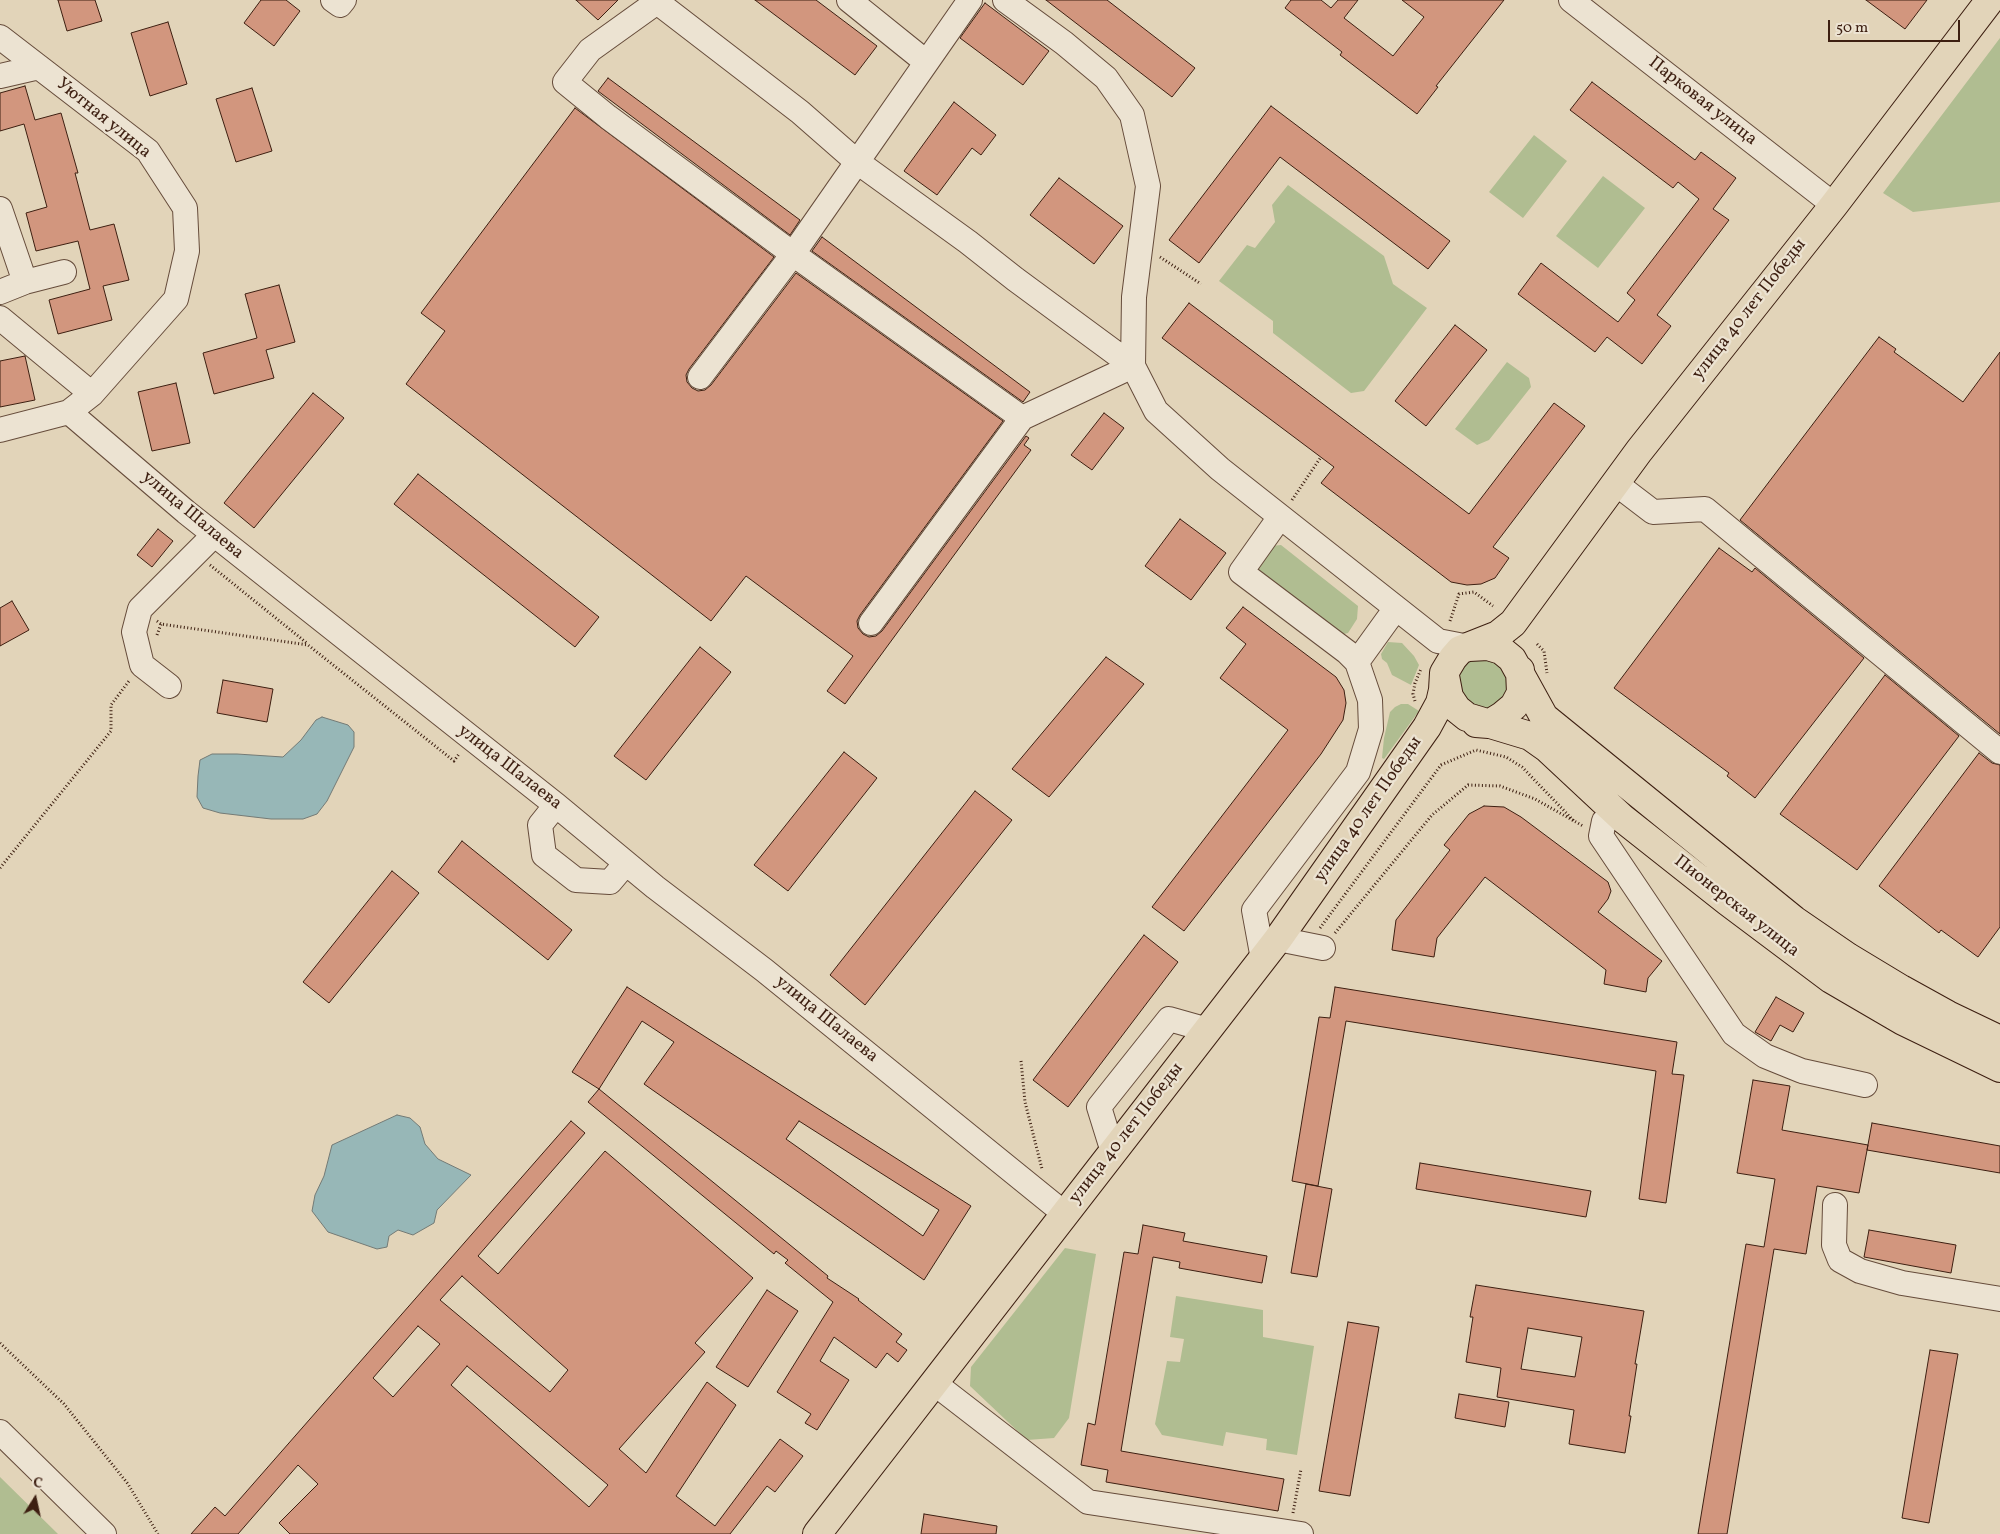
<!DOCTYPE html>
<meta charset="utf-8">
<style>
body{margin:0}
#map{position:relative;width:2000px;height:1534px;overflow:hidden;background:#e2d4b9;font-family:Vollkorn,serif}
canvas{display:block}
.north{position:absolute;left:10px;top:1474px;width:50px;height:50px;-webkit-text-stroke:4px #ece3d2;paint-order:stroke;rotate:10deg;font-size:14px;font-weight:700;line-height:20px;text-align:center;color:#3d1f11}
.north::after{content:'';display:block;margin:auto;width:18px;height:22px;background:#3d1f11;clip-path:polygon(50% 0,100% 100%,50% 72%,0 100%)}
.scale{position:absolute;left:1828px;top:20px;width:132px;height:22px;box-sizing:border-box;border:2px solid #3d1f11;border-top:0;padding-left:6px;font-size:15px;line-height:18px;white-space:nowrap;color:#3d1f11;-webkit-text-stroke:4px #ece3d2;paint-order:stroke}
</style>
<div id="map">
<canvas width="2000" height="1534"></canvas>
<div class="north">С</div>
<div class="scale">50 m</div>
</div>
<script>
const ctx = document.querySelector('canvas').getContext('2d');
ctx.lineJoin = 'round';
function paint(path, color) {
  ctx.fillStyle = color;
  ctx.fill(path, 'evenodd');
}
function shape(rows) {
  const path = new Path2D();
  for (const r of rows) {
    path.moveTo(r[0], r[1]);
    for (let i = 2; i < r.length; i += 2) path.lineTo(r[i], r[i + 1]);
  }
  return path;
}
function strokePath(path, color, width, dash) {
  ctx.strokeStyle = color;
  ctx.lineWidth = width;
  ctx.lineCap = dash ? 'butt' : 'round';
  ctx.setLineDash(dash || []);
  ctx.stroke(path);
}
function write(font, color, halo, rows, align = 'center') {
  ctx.font = font + ' Vollkorn,serif';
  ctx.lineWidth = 4.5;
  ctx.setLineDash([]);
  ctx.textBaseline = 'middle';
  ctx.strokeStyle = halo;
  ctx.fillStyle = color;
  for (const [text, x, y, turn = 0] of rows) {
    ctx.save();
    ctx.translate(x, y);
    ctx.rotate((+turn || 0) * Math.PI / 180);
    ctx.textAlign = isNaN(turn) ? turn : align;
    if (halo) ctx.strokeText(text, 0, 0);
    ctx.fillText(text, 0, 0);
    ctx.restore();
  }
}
paint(shape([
 [2000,38,2000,202,1913,212,1883,193],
 [1534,135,1567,161,1523,218,1489,192],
 [1603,176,1645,208,1598,268,1556,236],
 [1288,185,1384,256,1393,284,1427,308,1364,391,1351,393,1273,333,1273,321,1219,281,1247,245,1255,248,1275,222,1272,205],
 [1507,362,1529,378,1531,387,1489,440,1477,445,1455,429],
 [1281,545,1358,606,1357,619,1348,633,1340,635,1256,572,1257,560,1271,546],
 [1388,642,1402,643,1414,656,1419,665,1411,685,1392,675,1387,663,1382,659,1381,654],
 [1475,656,1502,662,1513,688,1498,711,1468,711,1454,676,1458,667],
 [1401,704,1408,704,1419,711,1384,759,1382,758,1384,738,1390,712,1395,707],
 [1065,1248,1096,1254,1069,1418,1054,1438,1027,1440,970,1386,971,1367],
 [1176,1296,1263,1310,1263,1337,1314,1346,1297,1455,1266,1450,1267,1439,1226,1432,1223,1446,1162,1435,1155,1424,1167,1361,1180,1362,1184,1339,1170,1337],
 [0,1477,58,1534,0,1534]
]), '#b0bd91');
const water = shape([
 [322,717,348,725,354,732,354,747,327,801,317,814,303,819,271,819,220,813,203,808,197,797,198,776,200,760,212,754,237,754,283,757,301,740,316,720,322,717],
 [397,1115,410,1118,420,1127,425,1144,438,1159,471,1175,437,1210,434,1223,413,1235,398,1230,389,1236,387,1247,377,1249,328,1232,312,1211,315,1195,324,1176,332,1145,397,1115]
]);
paint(water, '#97b7b7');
strokePath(water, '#737a75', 1);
const building = shape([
 [58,0,95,0,102,21,67,31,58,0],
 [261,0,286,0,300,11,274,46,244,23,261,0],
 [576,0,618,0,598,20,576,0],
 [755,0,816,0,877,46,855,75,755,0],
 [1046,0,1107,0,1195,68,1172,97,1046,0],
 [1291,0,1321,0,1331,8,1338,0,1358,0,1344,18,1393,56,1424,17,1402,0,1504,0,1436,86,1438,87,1417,114,1340,55,1342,52,1285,8,1291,0],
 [1866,0,1927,0,1905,29,1866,0],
 [985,3,1049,51,1023,85,960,38,985,3],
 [168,22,187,84,150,96,131,33,168,22],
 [608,78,800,220,790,235,598,91,608,78],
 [1592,82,1695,160,1701,152,1736,178,1713,209,1729,220,1657,315,1671,326,1642,364,1607,337,1595,352,1518,294,1541,263,1618,322,1635,300,1627,293,1699,199,1678,182,1673,188,1570,110,1592,82],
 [25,86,35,120,61,113,78,173,75,173,90,230,114,224,129,280,103,286,112,320,58,334,49,300,90,289,78,241,36,251,26,213,47,207,24,124,0,131,0,93,25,86],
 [252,88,272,151,236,162,216,99,252,88],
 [954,102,996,135,981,155,972,148,937,195,904,171,954,102],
 [1271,106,1450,241,1428,269,1280,157,1199,263,1169,240,1271,106],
 [575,108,774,257,689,369,686,375,687,382,692,388,698,391,705,390,711,385,796,273,1003,421,860,615,857,621,858,628,863,634,869,637,876,636,882,631,1026,436,1029,438,1024,445,1031,450,845,704,827,691,853,656,746,576,711,621,406,384,445,331,421,313,575,108],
 [1059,178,1123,226,1094,264,1030,215,1059,178],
 [822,237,1030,392,1023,402,812,251,822,237],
 [279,285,295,342,266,350,274,378,214,394,203,353,257,338,245,294,279,285],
 [1189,303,1469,514,1554,403,1585,426,1493,547,1509,558,1495,578,1481,584,1467,585,1451,582,1321,483,1334,467,1162,338,1189,303],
 [1455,325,1487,350,1426,426,1395,401,1455,325],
 [1879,337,1896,349,1894,352,1963,402,2000,352,2000,734,1740,520,1879,337],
 [25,356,35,400,0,407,0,361,25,356],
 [176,383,190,443,152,451,138,392,176,383],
 [313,393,344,418,254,528,224,503,313,393],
 [1104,413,1124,428,1092,470,1071,455,1104,413],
 [418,474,599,617,575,647,394,504,418,474],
 [1180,519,1226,553,1191,600,1145,566,1180,519],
 [158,529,173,541,152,567,137,555,158,529],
 [1719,548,1752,572,1755,568,1864,658,1755,798,1727,776,1729,773,1614,688,1719,548],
 [12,601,29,630,0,646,0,608,12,601],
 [1243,607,1336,677,1344,690,1346,703,1343,720,1321,754,1184,931,1152,907,1288,730,1220,678,1246,644,1226,628,1243,607],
 [700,647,731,672,646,780,614,756,700,647],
 [1106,657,1144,684,1049,797,1012,769,1106,657],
 [1885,675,1959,736,1857,870,1780,814,1885,675],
 [223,680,273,689,267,722,217,713,223,680],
 [844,752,877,778,788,891,754,865,844,752],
 [1979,753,1992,763,2000,765,2000,927,1978,957,1941,930,1939,933,1879,886,1979,753],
 [975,791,1012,820,865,1005,830,975,975,791],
 [1484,806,1504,807,1521,817,1608,882,1611,891,1608,899,1598,912,1662,961,1648,978,1646,992,1604,984,1606,970,1485,877,1437,938,1434,957,1392,950,1396,920,1450,850,1444,845,1469,814,1484,806],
 [462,841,572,930,548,960,438,872,462,841],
 [392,871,419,893,329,1003,303,982,392,871],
 [1144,935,1178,962,1068,1107,1033,1080,1144,935],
 [627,987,971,1206,924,1280,644,1084,674,1042,642,1021,599,1089,572,1072,627,987],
 [799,1121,939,1210,923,1236,786,1139,799,1121],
 [1335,987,1677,1042,1672,1074,1684,1075,1666,1203,1639,1199,1656,1071,1346,1021,1318,1186,1292,1181,1319,1017,1330,1018,1335,987],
 [1776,997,1804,1013,1793,1032,1780,1025,1771,1041,1755,1032,1776,997],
 [1753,1080,1790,1086,1782,1130,1868,1145,1859,1193,1817,1186,1806,1254,1774,1249,1727,1534,1698,1534,1746,1244,1764,1247,1775,1179,1737,1173,1753,1080],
 [599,1089,828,1276,827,1278,859,1299,858,1300,902,1334,896,1342,907,1350,898,1362,887,1353,876,1368,834,1337,820,1361,849,1380,817,1430,805,1423,811,1414,777,1392,833,1302,785,1263,788,1260,776,1251,774,1254,588,1102,599,1089],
 [571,1121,585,1133,478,1256,498,1274,605,1151,753,1278,695,1343,705,1352,619,1449,646,1473,707,1382,736,1405,676,1496,715,1526,780,1439,803,1456,775,1492,767,1486,730,1534,290,1534,279,1523,318,1484,298,1465,238,1534,191,1534,215,1507,225,1516,571,1121],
 [462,1276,568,1370,550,1392,440,1300,462,1276],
 [418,1326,440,1344,393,1397,373,1378,418,1326],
 [467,1366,608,1485,589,1507,451,1385,467,1366],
 [1872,1123,2000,1146,2000,1173,1867,1150,1872,1123],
 [1420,1163,1591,1191,1586,1217,1416,1189,1420,1163],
 [1306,1184,1332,1189,1317,1277,1291,1273,1306,1184],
 [1143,1225,1185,1233,1183,1241,1267,1256,1262,1283,1179,1268,1180,1262,1153,1257,1121,1451,1284,1479,1278,1511,1106,1482,1108,1470,1081,1465,1088,1423,1095,1425,1124,1252,1138,1254,1143,1225],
 [1869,1230,1956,1245,1951,1273,1864,1257,1869,1230],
 [1476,1285,1644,1311,1635,1364,1637,1364,1629,1416,1631,1416,1625,1453,1569,1444,1574,1410,1497,1397,1501,1368,1466,1362,1473,1317,1470,1317,1476,1285],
 [1528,1328,1582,1337,1575,1377,1521,1369,1528,1328],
 [767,1290,798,1311,748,1387,716,1367,767,1290],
 [1348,1322,1379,1327,1350,1496,1319,1491,1348,1322],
 [1930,1350,1958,1354,1929,1523,1902,1518,1930,1350],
 [1459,1394,1509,1402,1505,1427,1455,1418,1459,1394],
 [924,1514,997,1526,996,1534,921,1534,924,1514]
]);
paint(building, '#d2967e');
strokePath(building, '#3d1f11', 1);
const minor = shape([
 [333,0,340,5,344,0],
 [849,0,926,62],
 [970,0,793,254,1022,418],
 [1005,0,1064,43,1106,78,1132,115,1148,186,1134,297,1133,366,1156,411,1220,469,1438,641,1469,647],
 [1571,0,1834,205],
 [0,37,148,151,185,208,187,251,176,299,92,394],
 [0,76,39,67],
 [0,209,25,282],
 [0,292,25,282,64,272],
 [0,318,92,394,69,412,186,512,556,805,655,887,764,970,1065,1214],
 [700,377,793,254,608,117,565,82,590,50,657,2,800,112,856,161,968,242,1015,279,1133,366,1022,418,871,623],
 [0,430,69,412],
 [1615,483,1653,512,1705,509,2000,752],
 [1357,662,1396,608],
 [169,686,142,665,134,632,140,609,214,535],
 [556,805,540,825,544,855,576,880,610,882,626,863],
 [1622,818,1609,817,1604,821,1601,836,1734,1034,1765,1056,1802,1071,1865,1085],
 [1278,939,1323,948],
 [1263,959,1254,910,1358,772,1371,729,1370,700,1357,662,1347,652,1241,572,1280,517],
 [1113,1152,1099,1107,1169,1019,1208,1030],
 [1835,1205,1834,1245,1840,1260,1860,1271,1902,1283,2000,1299],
 [934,1383,1088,1502,1301,1534],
 [0,1432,104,1534]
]);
const major = shape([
 [1469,647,1488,646,1501,650,1512,659,1544,717,1794,920,1848,957,1901,989,1948,1015,2000,1040],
 [1445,676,1449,697,1457,709,1467,717,1530,736,1547,748,1622,818,1727,901,1831,979,1903,1021,2000,1068],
 [1476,723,1489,724,1502,716,1514,706,1521,693,1520,670],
 [817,1534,1278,939,1427,727,1440,703,1443,690,1444,673,1453,658,1460,650,1498,635,1513,623,1639,451,1834,205,1990,0]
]);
strokePath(minor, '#664c3b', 26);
strokePath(major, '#3d1f11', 30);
strokePath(shape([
 [1160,257,1201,284],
 [1292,500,1321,457],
 [210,565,308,644],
 [157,621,161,624,308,645,454,761,459,754],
 [1450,621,1459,594,1474,592,1493,606],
 [157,635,161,624],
 [1537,644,1544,651,1547,673],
 [1415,701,1413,694,1415,683,1421,669],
 [0,868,111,731,111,705,129,681],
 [1320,928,1441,765,1476,750,1506,757,1522,767,1575,822],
 [1335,933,1432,815,1468,785,1500,786,1535,799,1583,826],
 [1021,1061,1025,1102,1042,1169],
 [0,1343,64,1404,128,1484,158,1534],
 [1293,1513,1301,1469]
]), '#3d1f11', 3, [1, 2.5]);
strokePath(minor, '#ece3d2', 24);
strokePath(major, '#e2d4b9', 28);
write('18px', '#3d1f11', '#ece3d2', [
 ["Парковая улица",1702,102,38],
 ["Уютная улица",103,119,39],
 ["улица 40 лет Победы",1750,310,-52],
 ["улица Шалаева",192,516,40],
 ["улица Шалаева",509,768,38],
 ["улица 40 лет Победы",1369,810,-55],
 ["Пионерская улица",1736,907,38],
 ["улица Шалаева",826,1020,39],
 ["улица 40 лет Победы",1127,1134,-52]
]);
</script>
